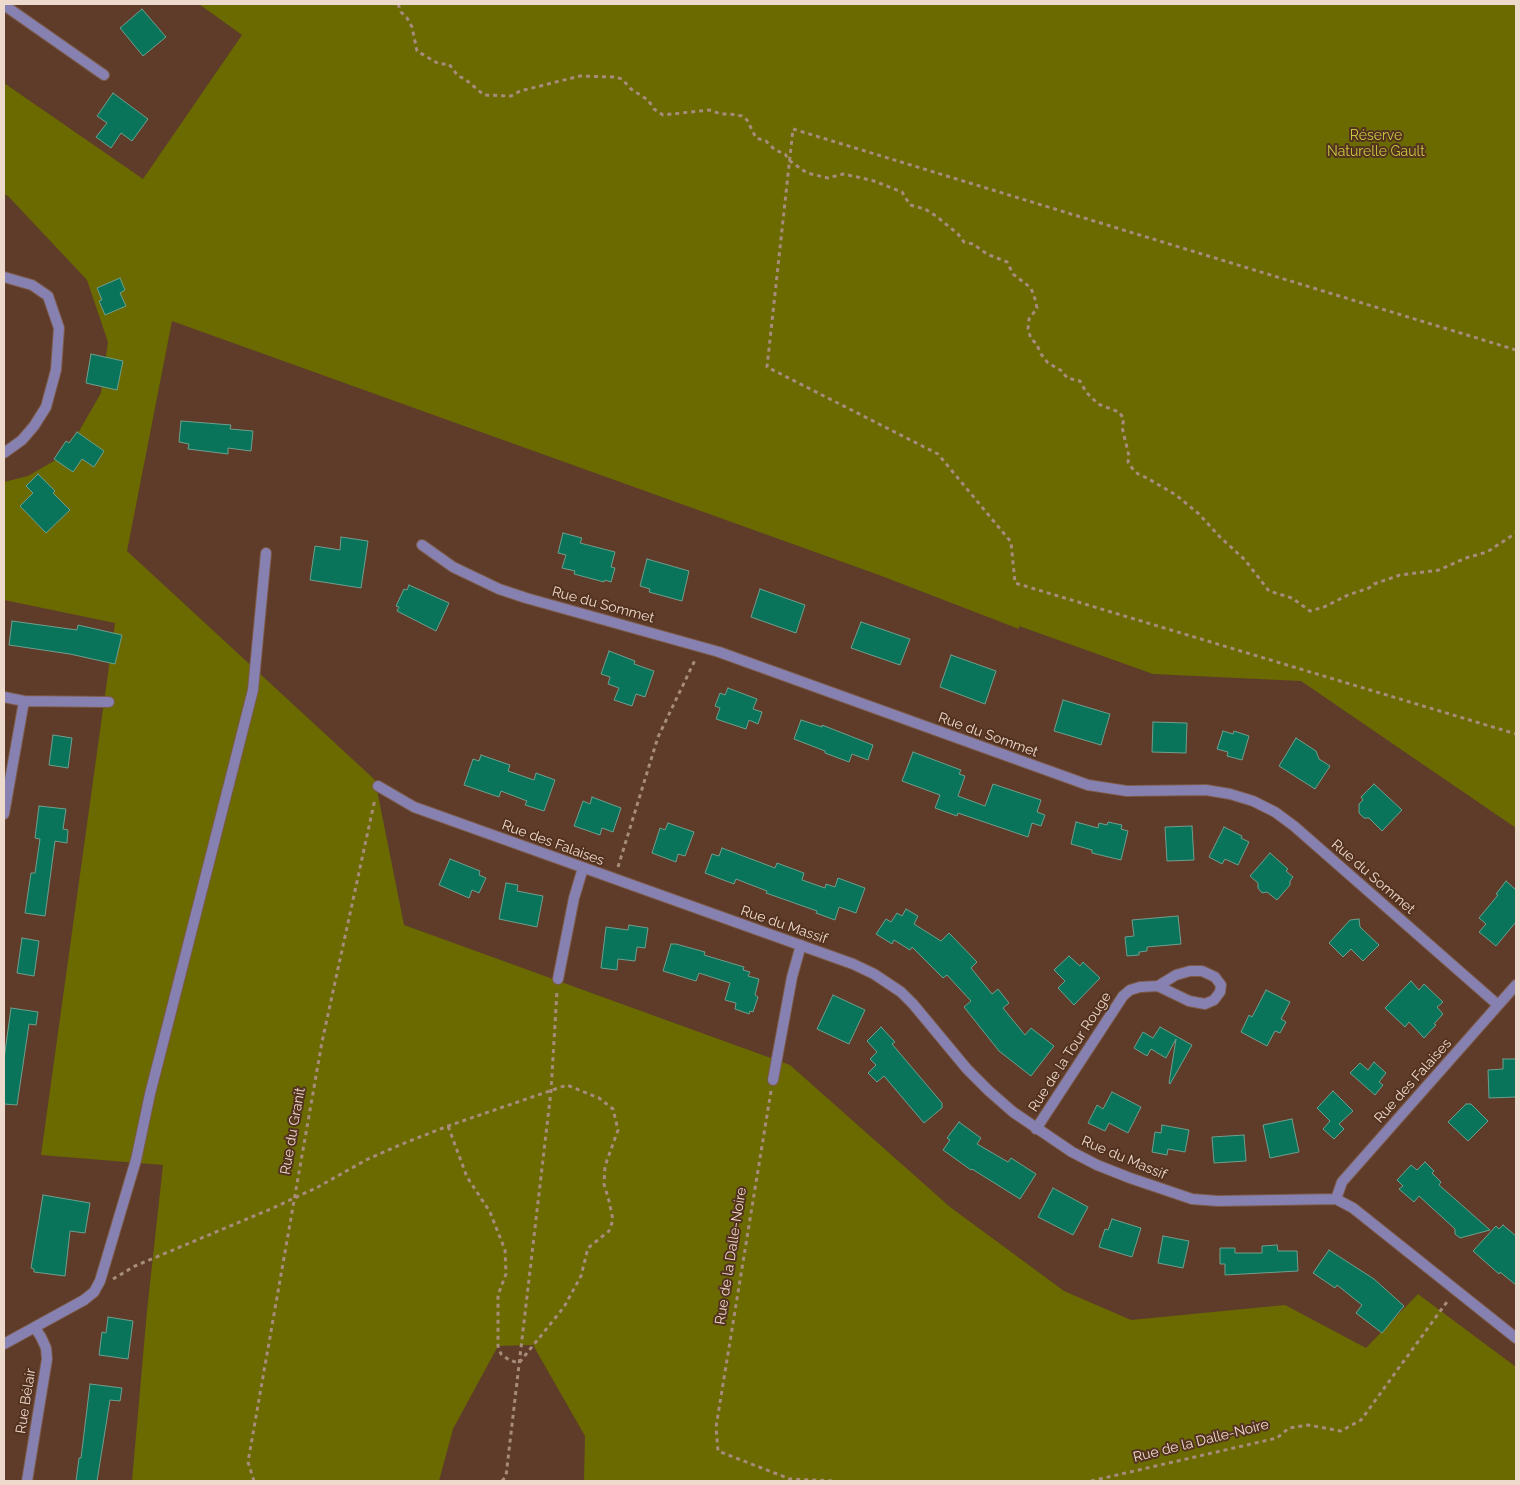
<!DOCTYPE html>
<meta charset="utf-8">
<style>
body{margin:0}
#map{position:relative;width:1520px;height:1485px;overflow:hidden;background:#5f3c29;font-family:Raleway,sans-serif}
canvas{display:block}
.frame{position:absolute;inset:0;border:5px solid #eed9cd;pointer-events:none}
</style>
<div id="map">
<canvas width="1520" height="1485"></canvas>
<div class="frame"></div>
</div>
<script>
const ctx = document.querySelector('canvas').getContext('2d');
ctx.lineJoin = 'round';
function paint(path, color) {
  ctx.fillStyle = color;
  ctx.fill(path, 'evenodd');
}
function shape(rows) {
  const path = new Path2D();
  for (const r of rows) {
    path.moveTo(r[0], r[1]);
    for (let i = 2; i < r.length; i += 2) path.lineTo(r[i], r[i + 1]);
  }
  return path;
}
function strokePath(path, color, width, dash) {
  ctx.strokeStyle = color;
  ctx.lineWidth = width;
  ctx.lineCap = dash ? 'butt' : 'round';
  ctx.setLineDash(dash || []);
  ctx.stroke(path);
}
function write(font, color, halo, rows, align = 'center') {
  ctx.font = font + ' Raleway,sans-serif';
  ctx.lineWidth = 4;
  ctx.setLineDash([]);
  ctx.textBaseline = 'middle';
  ctx.strokeStyle = halo;
  ctx.fillStyle = color;
  for (const [text, x, y, turn = 0] of rows) {
    ctx.save();
    ctx.translate(x, y);
    ctx.rotate((+turn || 0) * Math.PI / 180);
    ctx.textAlign = isNaN(turn) ? turn : align;
    if (halo) ctx.strokeText(text, 0, 0);
    ctx.fillText(text, 0, 0);
    ctx.restore();
  }
}
paint(shape([
 [199,4,1516,4,1516,828,1301,681,1153,674,1019,626,1019,629,879,575,172,321,127,551,375,780,404,925,790,1065,950,1207,1064,1291,1131,1320,1285,1305,1366,1348,1418,1294,1516,1367,1516,1481,584,1481,585,1436,533,1345,498,1346,453,1429,439,1481,132,1481,147,1311,163,1165,41,1155,115,623,4,600,4,482,28,476,66,454,101,393,108,342,87,280,8,196,4,194,4,83,143,179,242,35]
]), '#6a6a00');
const building = shape([
 [142,9,166,37,143,56,120,28,142,9],
 [113,93,148,119,132,141,121,133,111,148,96,137,107,123,97,116,113,93],
 [120,278,125,290,120,293,126,306,105,315,99,301,102,300,97,288,120,278],
 [91,354,123,361,117,390,86,383,91,354],
 [181,421,231,425,230,429,253,431,251,451,228,448,228,454,188,449,189,444,179,442,181,421],
 [77,432,104,451,94,467,82,459,73,472,54,459,66,441,69,443,77,432],
 [38,474,55,491,53,493,70,510,46,533,20,506,33,493,26,486,38,474],
 [563,533,582,538,580,543,615,552,611,567,615,568,611,582,605,580,604,582,574,574,575,571,562,568,566,555,558,553,563,533],
 [341,537,368,541,361,588,310,580,315,546,340,550,341,537],
 [647,559,689,571,682,601,649,592,650,589,640,586,647,559],
 [409,585,449,603,436,631,397,611,399,607,396,606,404,589,407,590,409,585],
 [760,589,805,605,796,633,751,617,760,589],
 [12,621,77,630,78,625,122,635,115,664,70,654,9,645,12,621],
 [861,622,910,639,900,665,851,648,861,622],
 [609,651,635,661,634,664,654,671,645,697,636,694,632,706,614,700,619,688,608,684,610,677,601,674,609,651],
 [951,655,996,671,985,704,940,687,951,655],
 [728,688,757,699,753,709,762,712,758,724,749,720,746,729,716,719,720,708,715,706,720,693,725,695,728,688],
 [1063,700,1110,714,1101,745,1054,731,1063,700],
 [801,720,822,727,822,725,873,745,868,760,852,754,849,762,825,753,825,751,794,739,801,720],
 [1153,722,1187,723,1186,753,1152,752,1153,722],
 [1223,731,1233,734,1234,731,1249,736,1242,760,1227,756,1228,752,1217,749,1223,731],
 [53,735,72,738,68,768,49,765,53,735],
 [1296,738,1316,751,1319,759,1330,766,1315,789,1279,766,1296,738],
 [913,752,961,770,959,774,965,776,958,796,985,806,993,784,1041,800,1037,812,1045,815,1041,826,1032,823,1028,837,958,813,957,816,935,808,940,795,902,781,913,752],
 [481,755,510,765,508,771,534,780,536,773,555,780,544,811,525,805,527,801,501,791,499,797,464,785,473,759,479,761,481,755],
 [1374,784,1402,810,1382,831,1369,818,1364,818,1359,813,1359,804,1363,800,1361,797,1374,784],
 [592,797,621,808,613,832,602,828,600,835,574,826,583,801,590,804,592,797],
 [39,806,66,809,63,829,68,830,67,843,55,841,45,916,25,913,31,873,35,873,40,839,35,838,39,806],
 [1076,822,1098,828,1099,823,1107,825,1108,822,1122,825,1121,829,1128,831,1121,860,1092,853,1092,850,1071,844,1076,822],
 [668,823,694,832,685,856,678,854,676,862,652,853,660,828,665,830,668,823],
 [1192,826,1194,860,1167,861,1165,827,1192,826],
 [1224,827,1242,836,1241,838,1249,842,1238,865,1225,859,1222,864,1209,857,1224,827],
 [722,848,775,868,777,863,804,873,802,880,825,888,826,884,835,887,838,878,865,888,856,913,839,907,835,920,816,913,817,911,766,893,767,891,736,879,734,884,705,873,712,854,719,856,722,848],
 [1270,853,1288,869,1286,871,1293,877,1290,881,1290,885,1277,900,1267,892,1262,893,1258,888,1258,883,1250,876,1270,853],
 [450,859,480,871,479,875,486,878,479,893,472,890,469,898,439,885,450,859],
 [1506,881,1516,890,1516,922,1496,946,1479,932,1486,924,1479,918,1498,895,1496,894,1506,881],
 [506,883,518,885,517,891,543,896,537,927,499,919,506,883],
 [906,909,918,916,914,924,941,941,949,933,977,962,971,968,992,994,998,989,1009,1003,1003,1008,1025,1035,1031,1028,1054,1046,1031,1076,999,1051,964,1007,971,1001,947,975,943,978,912,947,910,950,894,940,892,944,876,934,886,919,891,922,897,913,902,916,906,909],
 [1178,916,1181,944,1147,947,1147,951,1139,952,1139,955,1127,956,1125,937,1134,936,1132,920,1178,916],
 [1359,919,1360,927,1379,945,1363,961,1351,949,1343,957,1329,943,1350,920,1359,919],
 [629,925,648,928,645,948,637,947,635,961,618,959,617,970,601,968,606,927,628,930,629,925],
 [22,938,39,941,34,976,17,973,22,938],
 [671,944,676,944,705,952,704,955,744,967,743,970,750,972,748,976,759,979,755,995,758,997,753,1012,750,1011,749,1014,735,1009,736,1003,725,1000,730,983,699,973,696,981,663,971,671,944],
 [1069,956,1080,966,1083,962,1100,978,1074,1005,1058,988,1065,981,1054,970,1069,956],
 [1411,981,1419,990,1424,984,1443,1002,1437,1007,1443,1014,1434,1024,1436,1025,1424,1038,1409,1022,1405,1027,1385,1008,1411,981],
 [1266,990,1290,1002,1281,1019,1286,1022,1280,1033,1275,1031,1267,1046,1241,1032,1249,1015,1252,1017,1266,990],
 [833,995,865,1010,849,1044,817,1029,833,995],
 [11,1008,38,1012,36,1025,29,1024,17,1105,4,1104,4,1059,11,1008],
 [881,1027,895,1042,892,1044,942,1103,942,1108,924,1123,884,1076,877,1082,868,1073,876,1065,870,1059,877,1052,867,1041,881,1027],
 [1160,1027,1192,1045,1170,1084,1169,1083,1176,1039,1166,1058,1151,1049,1147,1056,1134,1048,1143,1032,1153,1038,1160,1027],
 [1503,1059,1516,1059,1516,1097,1489,1098,1488,1070,1503,1069,1503,1059],
 [1374,1062,1386,1073,1379,1082,1383,1085,1375,1095,1350,1073,1360,1063,1368,1070,1374,1062],
 [1333,1091,1353,1111,1339,1124,1344,1129,1334,1139,1323,1129,1330,1121,1317,1108,1333,1091],
 [1112,1092,1141,1107,1128,1133,1109,1123,1105,1131,1088,1123,1097,1105,1103,1109,1112,1092],
 [1466,1104,1471,1104,1488,1121,1468,1141,1448,1122,1466,1104],
 [1292,1119,1299,1152,1270,1158,1263,1125,1292,1119],
 [959,1122,981,1138,977,1144,1008,1162,1011,1158,1036,1174,1020,1199,972,1169,971,1170,943,1150,950,1140,947,1138,959,1122],
 [1162,1125,1189,1130,1185,1152,1168,1149,1167,1155,1152,1152,1155,1132,1161,1133,1162,1125],
 [1244,1135,1246,1161,1214,1163,1212,1137,1244,1135],
 [1425,1162,1434,1171,1432,1173,1441,1182,1439,1185,1490,1230,1460,1238,1455,1234,1455,1229,1419,1196,1414,1202,1399,1189,1403,1186,1397,1180,1411,1165,1417,1170,1425,1162],
 [1053,1188,1088,1207,1073,1235,1038,1217,1053,1188],
 [43,1195,90,1203,85,1233,70,1231,65,1276,34,1272,34,1269,31,1268,43,1195],
 [1112,1219,1141,1228,1132,1257,1099,1247,1105,1229,1108,1230,1112,1219],
 [1503,1225,1516,1236,1516,1285,1500,1272,1499,1274,1473,1251,1496,1226,1499,1229,1503,1225],
 [1163,1236,1189,1241,1183,1268,1158,1263,1163,1236],
 [1277,1245,1278,1251,1297,1251,1298,1271,1225,1275,1225,1264,1220,1264,1220,1248,1235,1248,1235,1253,1262,1253,1262,1246,1277,1245],
 [1329,1250,1374,1279,1404,1306,1382,1333,1356,1313,1362,1305,1337,1285,1335,1288,1313,1273,1329,1250],
 [108,1317,133,1321,128,1359,99,1355,102,1332,106,1333,108,1317],
 [90,1384,122,1388,120,1401,110,1400,97,1481,76,1481,79,1458,81,1458,90,1384]
]);
paint(building, '#0a745b');
strokePath(building, '#6e9e8d', 1);
const service = shape([
 [84,1300,94,1292,100,1281,136,1160,150,1094,253,690,266,553]
]);
const minor = shape([
 [4,5,104,75],
 [4,277,32,285,48,296,59,328,56,370,46,407,34,426,22,440,4,453],
 [422,545,453,567,499,589,526,598,719,652,1088,785,1127,791,1206,790,1230,794,1253,801,1275,812,1294,826,1498,1005],
 [4,697,24,701,109,702],
 [378,786,414,807,853,964,874,974,901,992,913,1004,967,1069,989,1091,1013,1112,1072,1152,1097,1165,1130,1178,1192,1199,1218,1201,1336,1199,1353,1208,1516,1338],
 [4,814,24,701],
 [1190,971,1202,971,1215,977,1221,985,1220,992,1214,1000,1205,1004,1189,1001,1158,986,1176,975,1190,971],
 [558,979,574,898,583,868],
 [773,1080,792,977,801,945],
 [1036,1129,1123,996,1130,990,1140,987,1158,986],
 [1336,1199,1342,1182,1516,985],
 [4,1344,84,1300],
 [27,1481,47,1359,46,1348,41,1337,35,1328]
]);
strokePath(service, '#7c5b4a', 12);
strokePath(minor, '#7c5b4a', 12);
strokePath(shape([
 [398,4,401,12,407,18,412,27,417,51,439,64,449,64,458,76,465,79,484,95,511,96,520,91,580,76,615,77,622,79,631,89,648,100,654,109,663,115,709,110,721,114,730,114,742,116,747,120,756,138,766,141,775,150,785,154,790,161,807,173,828,178,843,174,862,178,874,181,902,192,910,205,925,209,936,216,958,234,964,242,973,244,987,254,1007,262,1013,274,1031,288,1035,299,1037,308,1029,319,1028,329,1031,339,1036,343,1041,354,1048,363,1062,371,1067,378,1080,381,1086,392,1098,404,1119,412,1124,419,1122,427,1129,456,1128,462,1132,468,1138,474,1147,478,1176,495,1199,514,1220,537,1245,560,1269,591,1292,598,1310,611,1324,607,1348,595,1369,588,1374,584,1400,575,1439,570,1466,558,1487,552,1516,533],
 [1516,350,793,129,767,367,938,454,1011,542,1015,583,1516,734],
 [618,867,658,737,696,658],
 [771,1091,716,1427,718,1451,790,1479,835,1481],
 [113,1279,135,1266,273,1208,318,1187,366,1160,402,1144,448,1126,567,1085,599,1098,613,1109,618,1130,605,1166,604,1184,609,1201,613,1220,609,1231,588,1248,581,1276,564,1307,519,1363,509,1360,501,1354,498,1346,498,1295,506,1274,505,1250,490,1212,467,1177,448,1126],
 [254,1481,248,1462,322,1042,375,799],
 [502,1481,506,1476,551,1091,557,991],
 [1091,1481,1277,1438,1289,1428,1308,1425,1341,1431,1361,1420,1449,1299]
]), '#a78b7b', 3, [4, 4]);
strokePath(service, '#8781b1', 10);
strokePath(minor, '#8781b1', 10);
write('14px', '#c5c63f', '#53321f', [
 ["Réserve",1376,136],
 ["Naturelle Gault",1376,152]
]);
write('14px', '#eed9cd', '#53321f', [
 ["Rue du Sommet",603,605,15],
 ["Rue du Sommet",988,735,20],
 ["Rue des Falaises",553,843,20],
 ["Rue du Sommet",1373,877,41],
 ["Rue du Massif",784,925,19],
 ["Rue de la Tour Rouge",1070,1052,-57],
 ["Rue des Falaises",1413,1081,-48],
 ["Rue du Granit",293,1131,-80],
 ["Rue du Massif",1124,1158,23],
 ["Rue de la Dalle-Noire",731,1256,-81],
 ["Rue Bélair",26,1401,-81],
 ["Rue de la Dalle-Noire",1201,1441,-14]
]);
</script>
